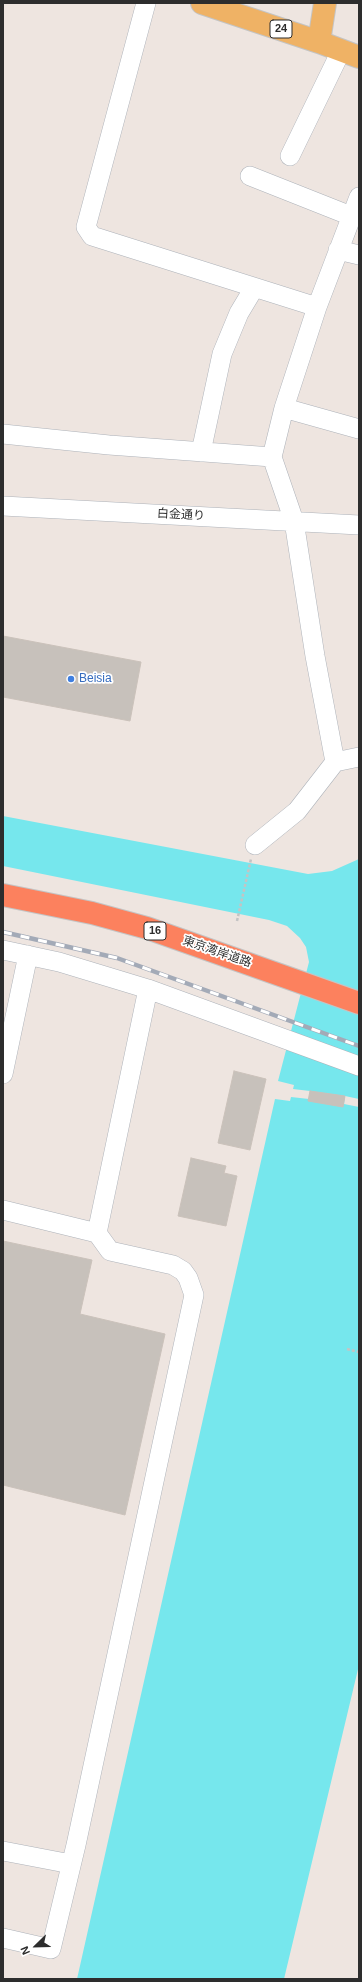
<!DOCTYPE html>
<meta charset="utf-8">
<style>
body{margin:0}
#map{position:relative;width:362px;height:1982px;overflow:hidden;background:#eee5e0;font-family:Helvetica,sans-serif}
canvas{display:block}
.frame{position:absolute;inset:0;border:4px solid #2d2d2d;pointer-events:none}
.north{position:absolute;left:16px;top:1926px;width:40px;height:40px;-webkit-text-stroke:3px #fff;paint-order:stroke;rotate:247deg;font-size:11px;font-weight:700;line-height:16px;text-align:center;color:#2d2d2d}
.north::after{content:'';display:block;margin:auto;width:14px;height:18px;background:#2d2d2d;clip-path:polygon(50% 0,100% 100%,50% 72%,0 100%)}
</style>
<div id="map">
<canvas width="362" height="1982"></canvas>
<div class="frame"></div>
<div class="north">N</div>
</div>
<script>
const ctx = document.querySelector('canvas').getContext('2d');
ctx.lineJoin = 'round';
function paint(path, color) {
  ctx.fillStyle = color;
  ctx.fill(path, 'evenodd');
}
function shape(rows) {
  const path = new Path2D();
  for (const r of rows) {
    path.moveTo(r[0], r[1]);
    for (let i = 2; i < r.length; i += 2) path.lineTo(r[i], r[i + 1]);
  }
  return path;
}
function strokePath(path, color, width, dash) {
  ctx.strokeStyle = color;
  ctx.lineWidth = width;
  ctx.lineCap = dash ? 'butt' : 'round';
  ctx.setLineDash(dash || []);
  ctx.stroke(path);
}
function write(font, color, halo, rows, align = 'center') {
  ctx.font = font + ' Helvetica,"Noto Sans JP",sans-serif';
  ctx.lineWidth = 3.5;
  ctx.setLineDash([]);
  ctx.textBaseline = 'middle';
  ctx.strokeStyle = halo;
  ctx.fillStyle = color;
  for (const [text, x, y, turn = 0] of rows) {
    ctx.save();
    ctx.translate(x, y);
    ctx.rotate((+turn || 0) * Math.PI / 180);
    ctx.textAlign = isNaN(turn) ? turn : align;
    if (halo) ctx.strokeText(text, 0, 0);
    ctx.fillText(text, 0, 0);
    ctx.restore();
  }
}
paint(shape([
 [3,816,308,874,332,871,359,859,359,1099,345,1096,344,1104,359,1107,359,1665,284,1979,77,1979,275,1099,290,1101,291,1097,309,1099,310,1091,293,1089,294,1085,278,1081,309,962,306,947,300,938,287,926,269,920,3,866]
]), '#76e7ed');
const building = shape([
 [3,636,141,662,130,721,3,697,3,636],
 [234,1071,266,1079,250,1150,218,1143,234,1071],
 [310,1091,345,1096,343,1107,308,1101,310,1091],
 [191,1158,226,1166,224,1173,237,1176,226,1226,178,1216,191,1158],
 [3,1241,92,1260,80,1314,165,1334,125,1515,3,1485,3,1241]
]);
paint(building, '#c7c1bb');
strokePath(building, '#cac1ba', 1);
const minor = shape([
 [146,3,86,227,92,236,317,307],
 [290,156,341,51],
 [250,176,351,216],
 [338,250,359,255],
 [284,408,359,429],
 [3,434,109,445,272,457],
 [201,452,222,354,239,313,254,288],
 [3,506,359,525],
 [335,762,315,656,294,521,272,457,284,408,317,307,359,197],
 [255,845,297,811,335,762,359,757],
 [3,950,59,962,148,989,359,1066],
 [3,1074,28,955],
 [3,1210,97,1233,110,1251,173,1265,183,1271,188,1278,194,1295,76,1845,51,1949,3,1938],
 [97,1233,148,989],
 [3,1851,71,1864]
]);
const major = shape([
 [202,3,319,42,359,57],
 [319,42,325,3]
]);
const highway = shape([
 [3,895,92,913,147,928,359,1003]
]);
strokePath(minor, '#adb2b9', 20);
strokePath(major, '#c4c4c4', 24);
strokePath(highway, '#c4c4c4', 24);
strokePath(shape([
 [237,921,251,859],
 [359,1293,359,1291],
 [347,1349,359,1352]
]), '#c4c4c4', 2.5, [3, 2]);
strokePath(minor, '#fff', 19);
strokePath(major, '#efb265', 22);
strokePath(highway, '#fc815e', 22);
const rail = shape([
 [3,932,117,958,359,1046]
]);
strokePath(rail, '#a3aab7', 4.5);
strokePath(rail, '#fff', 3, [9]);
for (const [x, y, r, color] of [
 [71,679,4,"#3f7fe0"]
]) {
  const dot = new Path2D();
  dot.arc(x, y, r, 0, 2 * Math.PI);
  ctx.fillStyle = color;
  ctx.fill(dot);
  strokePath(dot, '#fff', 1.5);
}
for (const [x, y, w] of [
 [281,29,22],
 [155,931,22]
]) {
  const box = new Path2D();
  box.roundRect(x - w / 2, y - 9, w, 18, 3);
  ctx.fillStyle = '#fff';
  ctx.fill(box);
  strokePath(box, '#2d2d2d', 1);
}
write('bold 11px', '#2d2d2d', null, [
 ["24",281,29],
 ["16",155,931]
]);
write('12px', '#2d2d2d', '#fff', [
 ["白金通り",181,515,3],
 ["東京湾岸道路",217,952,19]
]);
write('12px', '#366cbe', '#fff', [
 ["Beisia",79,679]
], 'left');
</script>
